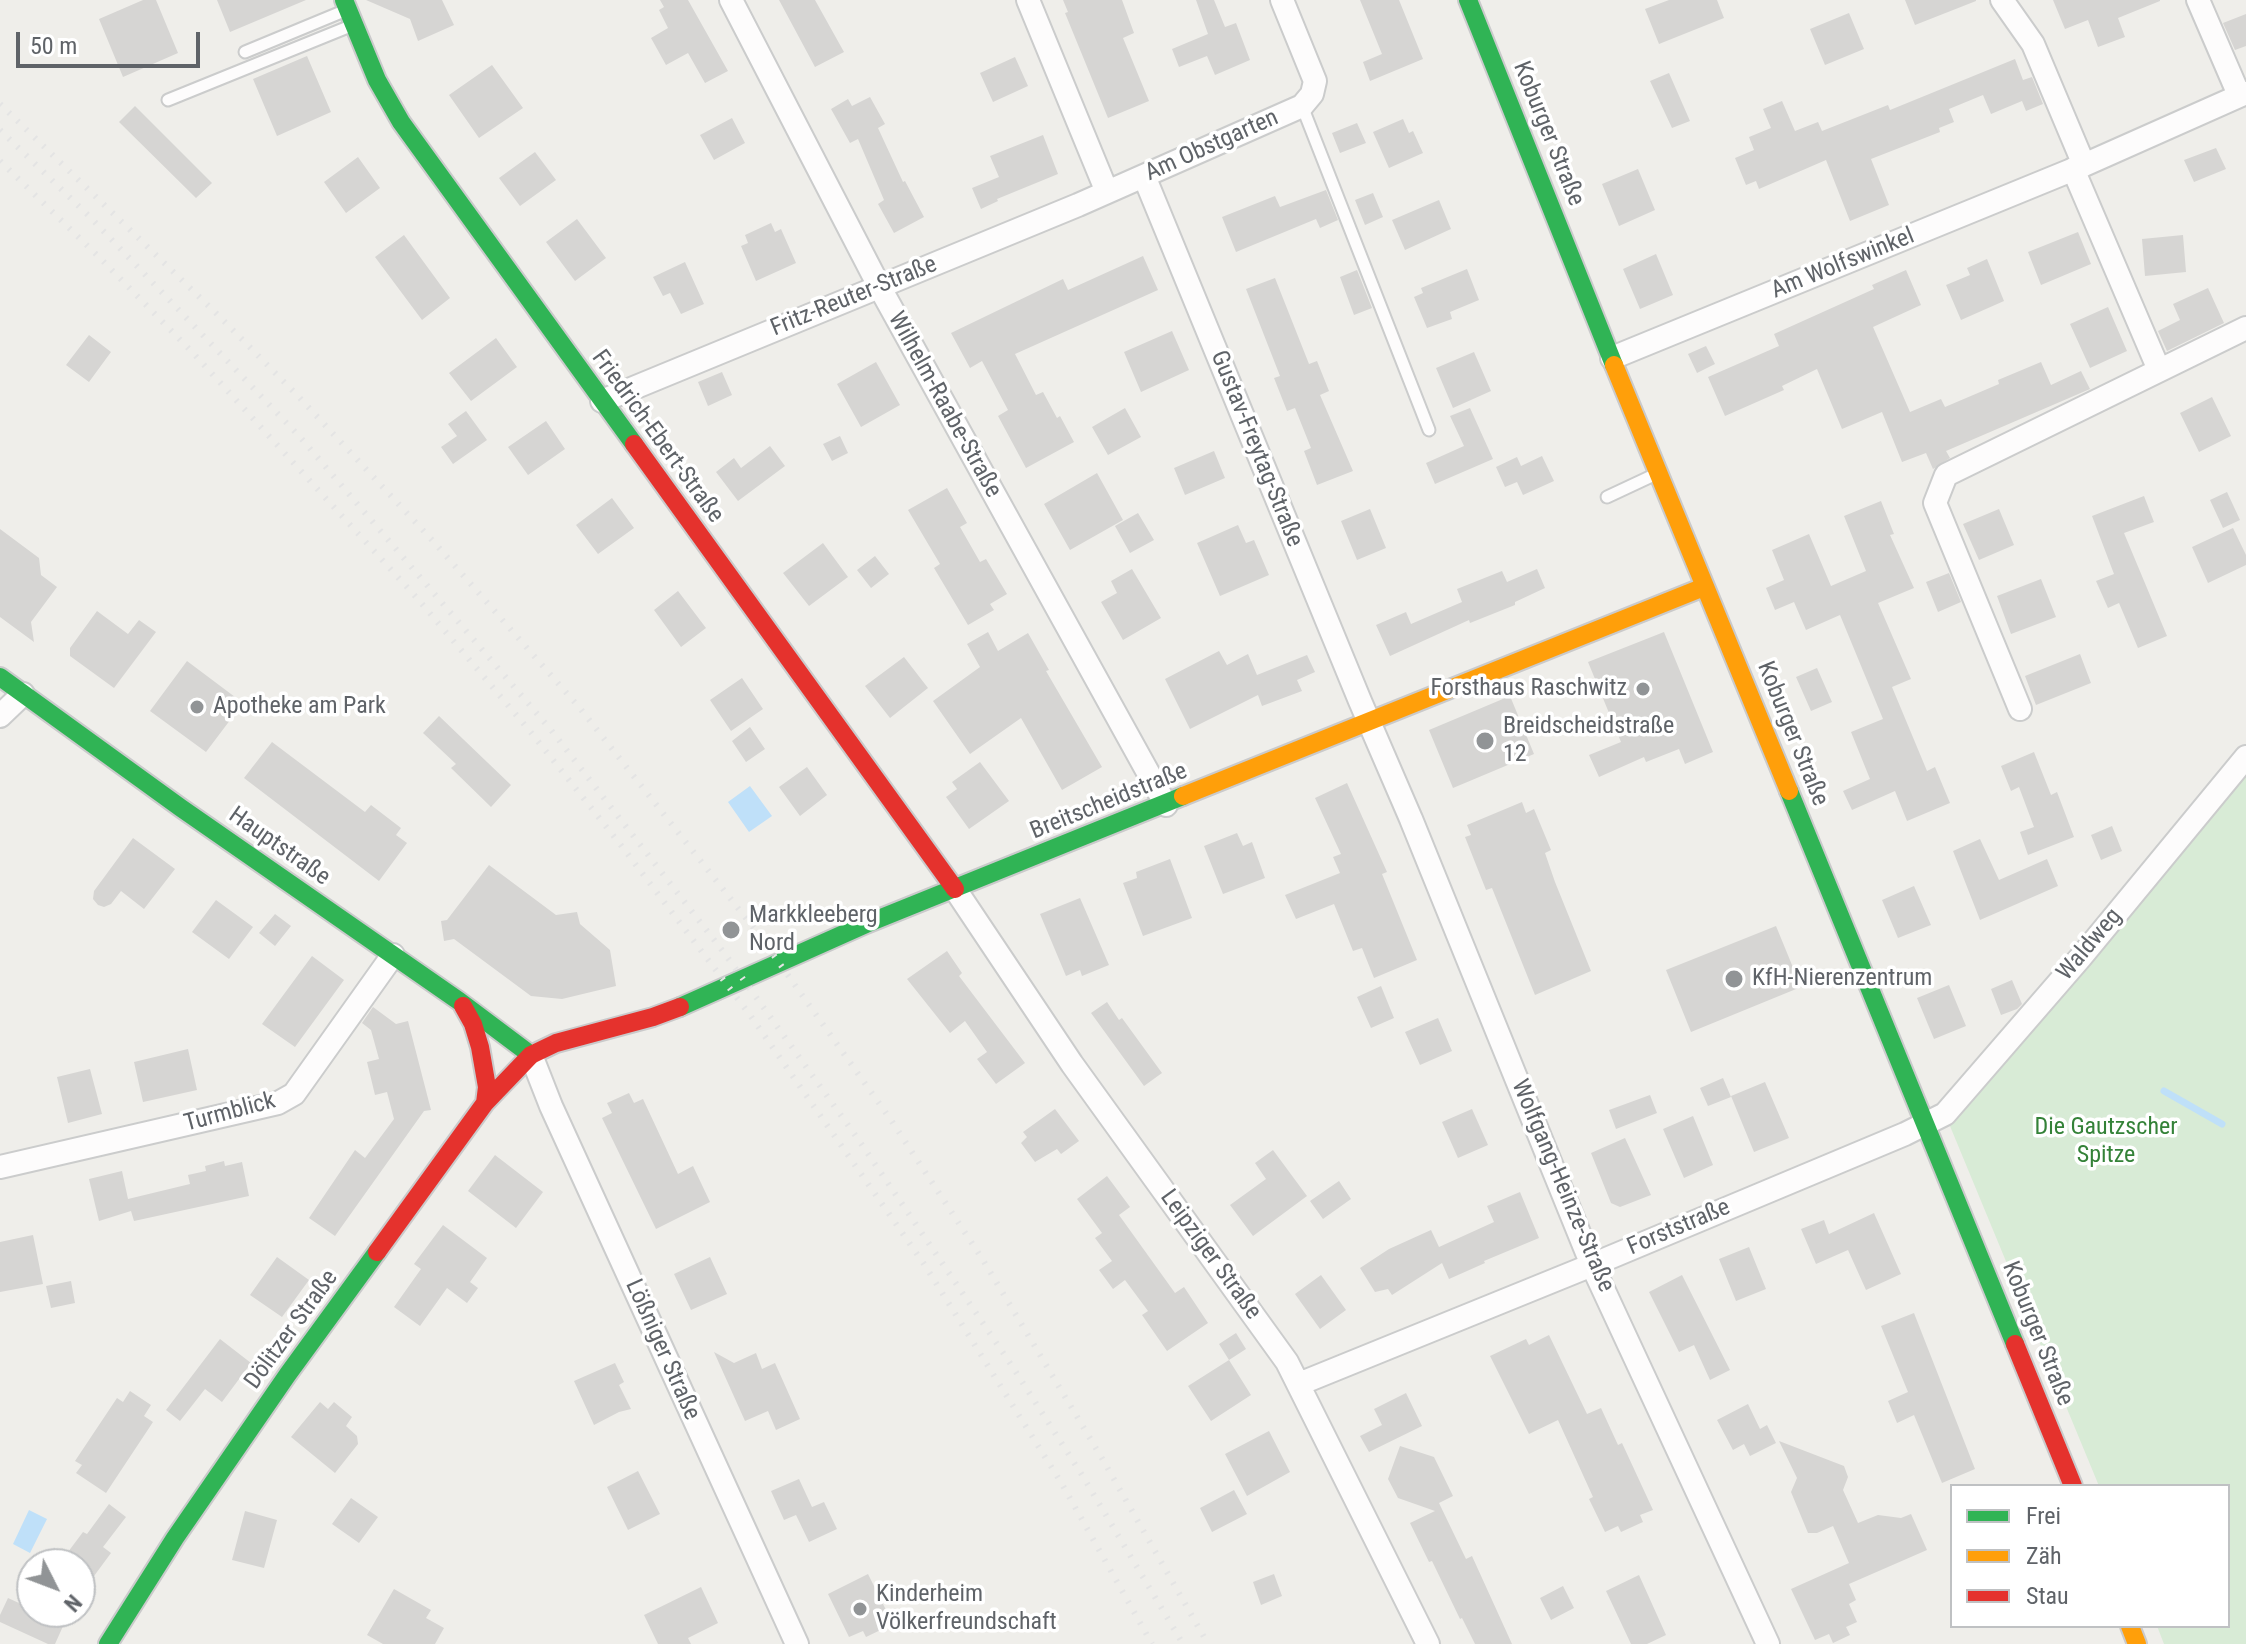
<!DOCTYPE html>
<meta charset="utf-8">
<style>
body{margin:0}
#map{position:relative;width:2246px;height:1644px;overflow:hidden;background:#efeeea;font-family:"Roboto Condensed",sans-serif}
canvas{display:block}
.legend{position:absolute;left:1950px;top:1484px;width:280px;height:144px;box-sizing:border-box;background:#fff;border:2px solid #bfc1c3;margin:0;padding:10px 14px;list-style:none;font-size:24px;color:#5f6368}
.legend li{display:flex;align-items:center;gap:16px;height:40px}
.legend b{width:40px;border:2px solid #bfc1c3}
.north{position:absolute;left:16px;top:1548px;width:80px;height:80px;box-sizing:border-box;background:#fff;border:2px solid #bfc1c3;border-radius:50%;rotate:132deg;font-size:22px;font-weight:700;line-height:32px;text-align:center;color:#5f6368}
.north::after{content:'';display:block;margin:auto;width:28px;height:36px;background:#919496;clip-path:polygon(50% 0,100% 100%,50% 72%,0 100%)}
.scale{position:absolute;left:16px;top:32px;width:184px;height:36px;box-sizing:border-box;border:4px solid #5f6368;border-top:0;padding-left:10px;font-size:24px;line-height:28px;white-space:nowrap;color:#5f6368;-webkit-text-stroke:6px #fff;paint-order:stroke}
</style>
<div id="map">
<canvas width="2246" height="1644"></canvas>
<ul class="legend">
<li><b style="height:10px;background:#30b455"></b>Frei</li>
<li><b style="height:10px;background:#ff9f0a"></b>Zäh</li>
<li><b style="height:10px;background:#e5322d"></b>Stau</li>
</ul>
<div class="north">N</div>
<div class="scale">50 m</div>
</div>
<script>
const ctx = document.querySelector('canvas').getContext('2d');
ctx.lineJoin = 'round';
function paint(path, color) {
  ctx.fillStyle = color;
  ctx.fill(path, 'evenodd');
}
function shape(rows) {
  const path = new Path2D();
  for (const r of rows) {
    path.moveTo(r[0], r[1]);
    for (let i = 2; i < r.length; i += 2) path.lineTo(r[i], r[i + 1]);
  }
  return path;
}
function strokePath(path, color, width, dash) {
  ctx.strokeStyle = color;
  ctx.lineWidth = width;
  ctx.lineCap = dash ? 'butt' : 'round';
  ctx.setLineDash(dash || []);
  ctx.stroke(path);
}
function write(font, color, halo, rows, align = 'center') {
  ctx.font = font + ' "Roboto Condensed",sans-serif';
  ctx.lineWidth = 7;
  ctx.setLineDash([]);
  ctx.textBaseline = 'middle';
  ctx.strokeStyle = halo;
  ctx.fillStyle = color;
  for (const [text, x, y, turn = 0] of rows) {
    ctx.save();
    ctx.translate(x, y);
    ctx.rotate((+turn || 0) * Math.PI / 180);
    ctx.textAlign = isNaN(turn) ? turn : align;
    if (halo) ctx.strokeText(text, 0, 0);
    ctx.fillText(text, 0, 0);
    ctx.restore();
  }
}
paint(shape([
 [2246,757,2246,1644,2164,1644,2157,1626,2228,1626,2228,1486,2099,1486,1945,1114]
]), '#d8ebd6');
paint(shape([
 [750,786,772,816,749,832,728,802],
 [29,1510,47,1519,30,1553,13,1544]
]), '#bfe0f9');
strokePath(shape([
 [2164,1091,2222,1124]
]), '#bfe0f9', 7);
paint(shape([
 [143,0,156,0,178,53,123,77,99,19],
 [217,0,306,0,230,32],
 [366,0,442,0,454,25,418,41,410,19],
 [660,0,688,0,728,71,705,83,688,53,666,65,651,38,668,28,659,10,664,7],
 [779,0,815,0,844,52,815,67],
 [1063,0,1122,0,1134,33,1123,38,1149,101,1108,118,1065,13,1068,12],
 [1196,0,1214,0,1225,27,1236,23,1250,60,1215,75,1207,56,1179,67,1172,49,1208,34],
 [1360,0,1399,0,1423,59,1370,81,1363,62,1382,54],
 [1669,0,1717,0,1724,18,1659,44,1645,9],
 [1905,0,1976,0,1976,1,1915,25],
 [2053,0,2160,0,2160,1,2118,18,2125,37,2098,47,2088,20,2065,29],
 [1849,13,1864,49,1825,65,1810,29],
 [2246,14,2246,46,2235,50,2223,23],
 [307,56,331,112,277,136,253,79],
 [1015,57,1028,86,993,102,980,73],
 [2015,59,2023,80,2032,77,2043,104,2026,111,2022,101,1991,114,1983,95,1949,109,1954,122,1939,128,1940,132,1871,159,1889,205,1850,221,1826,160,1759,189,1756,181,1746,185,1735,158,1754,150,1749,137,1771,128,1763,109,1782,101,1795,131,1818,122,1822,131,1888,105,1890,110],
 [492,65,523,108,479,138,449,95],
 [1669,73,1690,121,1672,128,1650,81],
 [870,97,885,124,878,128,903,182,905,181,924,217,894,233,878,204,884,200,858,139,850,143,831,109,848,99,852,106],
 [135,106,212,183,196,198,119,122],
 [732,118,745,143,714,160,700,135],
 [1403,119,1409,133,1413,131,1423,153,1389,168,1373,132],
 [1357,123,1366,143,1340,153,1332,133],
 [1043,135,1058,174,997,199,998,201,981,209,972,188,999,177,990,156],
 [2216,148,2226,169,2194,182,2184,160],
 [535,152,556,180,520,206,499,178],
 [358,157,380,188,346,213,324,182],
 [1638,169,1655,210,1619,226,1602,184],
 [1326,190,1338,220,1320,228,1316,219,1236,252,1222,217,1275,196,1280,207],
 [1373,193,1383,217,1365,225,1355,200],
 [1439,200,1451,229,1405,250,1392,220],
 [577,219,606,258,575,281,546,242],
 [771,223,775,232,781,229,796,263,756,281,741,246,748,243,745,235],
 [2078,232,2091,264,2041,285,2028,252],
 [404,235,450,298,422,320,375,257],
 [2183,235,2186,272,2145,276,2142,239],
 [1656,254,1673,295,1640,309,1623,269],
 [1143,256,1158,290,1015,354,1036,395,1043,392,1057,418,1060,416,1074,442,1026,468,998,416,1008,410,982,361,970,368,951,333,1063,279,1068,290],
 [1987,259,2004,301,1961,320,1946,285,1970,275,1967,268],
 [685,262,704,304,681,314,670,293,663,296,653,277],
 [1467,269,1479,300,1450,312,1452,319,1427,328,1414,297,1423,293,1421,288],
 [1357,270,1372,308,1354,315,1340,277],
 [1906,270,1921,305,1873,327,1910,412,1941,399,1945,407,1999,384,1998,380,2041,362,2051,385,2081,371,2090,389,1946,451,1950,458,1933,469,1926,453,1902,462,1882,412,1842,429,1817,369,1782,386,1784,390,1725,416,1708,377,1779,346,1774,334,1874,289,1872,285],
 [1275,278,1309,364,1317,361,1329,391,1320,395,1353,471,1317,485,1304,451,1311,448,1295,408,1287,411,1274,378,1280,376,1246,289],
 [2208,288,2224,323,2167,351,2158,331,2180,320,2173,304],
 [2108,307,2127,351,2090,368,2070,324],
 [1172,331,1189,370,1141,392,1124,352],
 [89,335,111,352,89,382,66,365],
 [496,338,517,367,471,401,449,373],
 [1706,346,1715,364,1697,373,1688,354],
 [1474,352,1491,391,1453,408,1436,368],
 [876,362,900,405,861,427,837,384],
 [722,372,732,395,708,406,698,382],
 [2212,397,2231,436,2199,452,2180,413],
 [1125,408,1141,437,1108,455,1092,427],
 [1470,408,1493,459,1435,484,1426,463,1464,446,1450,416],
 [466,411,487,440,453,464,441,447,457,436,448,424],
 [546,421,565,449,528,475,508,447],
 [840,436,848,453,832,461,823,444],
 [770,446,785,466,738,501,716,472,734,458,741,468],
 [1214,451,1225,478,1185,495,1174,468],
 [1542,456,1554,481,1523,495,1517,482,1505,487,1496,467,1517,457,1521,466],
 [1097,473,1123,520,1070,550,1044,504],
 [947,488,967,523,960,527,980,562,986,559,1007,594,990,604,994,610,968,625,934,568,940,564,908,510],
 [2227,492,2240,520,2223,528,2210,500],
 [2144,496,2154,522,2124,533,2167,636,2138,648,2119,603,2108,608,2096,581,2114,574,2092,516],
 [612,498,634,528,598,554,576,525],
 [1881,501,1894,534,1890,535,1914,588,1878,603,1911,679,1892,687,1927,771,1935,767,1950,803,1907,821,1895,791,1852,810,1843,791,1870,779,1851,732,1883,719,1840,615,1806,630,1794,602,1775,610,1766,588,1784,580,1772,550,1809,534,1831,586,1866,571,1844,516],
 [1370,509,1386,548,1357,560,1341,521],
 [1999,509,2014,545,1979,560,1963,524],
 [1138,513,1154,540,1130,553,1115,526],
 [1238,525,1246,543,1254,540,1269,575,1220,596,1197,543],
 [2233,528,2246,555,2246,565,2208,583,2192,547],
 [0,529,39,558,41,575,57,587,31,622,34,642,0,617],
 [823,543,848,577,809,606,783,573],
 [875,556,889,574,871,588,857,570],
 [1132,569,1161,618,1123,640,1101,602,1117,593,1111,581],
 [1537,569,1545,588,1515,602,1515,605,1470,623,1469,620,1390,656,1376,625,1406,612,1411,624,1462,602,1457,589,1502,571,1507,582],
 [1949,573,1961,602,1938,612,1926,582],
 [2041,579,2056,617,2011,634,1997,596],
 [678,591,706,628,681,647,654,610],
 [97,611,128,634,139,620,156,632,114,688,70,656,70,648],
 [988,632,998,651,1028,633,1049,670,1046,671,1102,767,1062,790,1021,718,970,754,933,701,980,667,967,644],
 [1664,632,1713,752,1685,764,1679,749,1646,762,1644,757,1599,777,1589,755,1621,742,1588,662],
 [1219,651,1227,665,1248,654,1257,675,1307,655,1315,672,1297,680,1302,691,1262,706,1258,695,1190,729,1165,679],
 [2080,654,2091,683,2036,705,2025,676],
 [904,657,928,688,890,718,865,686],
 [187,661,243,703,206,752,150,711],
 [1817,668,1832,702,1811,711,1796,677],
 [742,678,763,709,731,731,710,700],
 [1510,696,1534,754,1453,788,1429,730],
 [439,716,511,785,491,807,451,768,456,764,423,733],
 [750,727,765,749,746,762,732,741],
 [272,742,365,812,371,805,401,828,396,835,407,843,379,881,244,778],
 [2034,752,2051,795,2057,792,2074,837,2028,855,2020,832,2034,827,2019,787,2011,791,2001,766],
 [980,762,1009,801,969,829,946,797,957,789,952,782],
 [807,767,827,795,800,816,779,787],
 [1347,783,1387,872,1382,874,1417,960,1374,978,1362,948,1353,951,1334,904,1296,919,1285,895,1340,873,1333,857,1341,854,1315,798],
 [1522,802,1526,813,1534,809,1551,850,1545,853,1555,882,1591,971,1535,995,1492,888,1486,890,1465,837,1471,835,1467,825],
 [2112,826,2122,851,2101,860,2091,835],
 [1237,833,1243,846,1252,842,1265,878,1223,894,1204,846],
 [133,838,175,869,144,909,121,891,111,904,104,907,98,905,93,899,94,891],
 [1980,839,1999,880,2047,859,2058,886,1980,920,1953,851],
 [1170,859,1192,918,1143,936,1123,883,1137,878,1136,872],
 [489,865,556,915,577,912,580,924,610,950,616,986,562,999,531,996,454,939,444,941,441,921,447,920],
 [1914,886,1931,925,1898,938,1882,900],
 [1080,898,1109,965,1082,976,1080,970,1066,976,1040,914],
 [216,900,253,927,229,959,192,932],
 [275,914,291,926,275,946,259,933],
 [1776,926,1801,987,1691,1032,1666,970],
 [947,951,962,973,959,976,1025,1063,996,1084,977,1059,987,1052,965,1021,950,1033,907,979],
 [312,956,344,980,295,1047,262,1024],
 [2012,980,2022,1004,2017,1009,2001,1015,1991,989],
 [1949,985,1966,1026,1934,1039,1917,998],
 [1381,986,1394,1018,1371,1028,1357,997],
 [1107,1002,1119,1020,1122,1018,1162,1073,1144,1086,1091,1013],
 [373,1007,396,1024,408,1021,431,1110,424,1111,335,1236,309,1218,355,1150,365,1158,394,1119,387,1092,375,1095,367,1062,379,1059,371,1030,362,1023],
 [1438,1018,1452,1051,1420,1065,1405,1032],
 [188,1049,197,1090,143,1102,134,1062],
 [90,1069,102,1114,68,1123,57,1077],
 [1723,1078,1731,1097,1708,1106,1700,1088],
 [1765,1082,1789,1138,1754,1152,1731,1096],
 [629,1093,634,1103,643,1099,678,1174,693,1166,710,1202,656,1229,602,1118,612,1113,607,1103],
 [1650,1095,1657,1113,1616,1129,1609,1110],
 [1055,1109,1079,1141,1061,1154,1057,1149,1035,1162,1021,1143,1027,1137,1023,1132],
 [1472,1109,1488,1145,1458,1158,1442,1122],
 [1693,1116,1713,1165,1684,1178,1663,1129],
 [1625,1138,1651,1195,1620,1207,1611,1203,1591,1153],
 [1273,1150,1307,1196,1253,1236,1230,1205,1266,1179,1255,1163],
 [495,1155,543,1192,516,1228,468,1191],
 [224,1161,225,1166,242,1162,249,1196,134,1221,131,1211,99,1221,89,1179,122,1171,128,1199,190,1184,188,1175,206,1171,205,1166],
 [1107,1176,1130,1207,1119,1215,1175,1293,1184,1287,1208,1323,1167,1351,1142,1315,1148,1311,1125,1280,1113,1289,1099,1270,1112,1261,1095,1238,1102,1233,1077,1199],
 [1339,1181,1351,1199,1323,1219,1310,1201],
 [1520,1192,1539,1238,1484,1261,1485,1263,1449,1279,1442,1263,1392,1295,1388,1289,1375,1292,1360,1268,1389,1249,1431,1230,1439,1247,1494,1222,1487,1206],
 [1874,1213,1901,1274,1866,1290,1848,1250,1816,1264,1801,1229,1824,1220,1829,1234],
 [443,1225,487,1258,470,1282,478,1288,467,1303,447,1288,420,1326,394,1307,421,1269,414,1264],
 [33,1235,43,1284,0,1292,0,1242],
 [1749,1247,1766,1289,1736,1301,1719,1259],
 [277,1257,309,1280,282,1317,250,1295],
 [710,1257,727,1294,691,1310,674,1274],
 [1321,1275,1346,1310,1320,1329,1295,1294],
 [1682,1275,1730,1370,1710,1380,1694,1345,1679,1352,1649,1292],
 [71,1281,75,1303,51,1308,46,1286],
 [1914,1313,1975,1469,1942,1483,1914,1415,1897,1423,1888,1401,1908,1392,1881,1326],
 [1236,1333,1246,1349,1229,1360,1251,1395,1211,1421,1188,1386,1229,1360,1219,1344],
 [1549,1335,1587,1414,1601,1408,1618,1445,1622,1443,1653,1510,1640,1515,1643,1522,1621,1532,1618,1526,1605,1532,1589,1499,1593,1497,1558,1420,1529,1434,1490,1356,1526,1339,1529,1345],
 [220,1339,251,1363,222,1402,205,1389,180,1421,166,1410],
 [714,1352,734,1363,756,1353,762,1369,775,1363,800,1419,776,1430,768,1411,745,1421],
 [615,1363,624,1382,619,1385,631,1409,619,1412,594,1425,574,1381],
 [130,1391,151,1405,144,1416,153,1422,106,1493,76,1473,82,1465,75,1461,117,1398,123,1402],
 [1406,1393,1422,1426,1369,1452,1360,1436,1382,1425,1374,1409],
 [320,1402,328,1409,334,1402,352,1417,346,1426,357,1436,358,1444,335,1473,291,1437],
 [1748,1404,1760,1429,1767,1425,1776,1443,1750,1456,1744,1444,1733,1450,1717,1420],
 [1269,1431,1290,1472,1247,1496,1225,1454],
 [1779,1441,1844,1466,1848,1477,1843,1490,1858,1523,1878,1515,1901,1518,1911,1514,1927,1550,1849,1584,1856,1600,1849,1604,1857,1622,1846,1627,1850,1635,1833,1643,1829,1634,1815,1640,1791,1589,1849,1563,1833,1526,1817,1533,1808,1533,1791,1492,1797,1478],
 [1400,1446,1434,1457,1453,1496,1439,1503,1466,1559,1472,1556,1512,1644,1475,1644,1462,1618,1460,1619,1432,1561,1429,1562,1410,1523,1435,1511,1398,1498,1388,1479],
 [638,1471,660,1514,628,1530,607,1487],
 [799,1479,812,1507,824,1502,837,1529,809,1542,796,1515,784,1520,771,1491],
 [1234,1490,1247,1514,1212,1532,1200,1508],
 [351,1498,378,1517,359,1543,332,1524],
 [109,1504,126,1517,103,1547,111,1553,80,1595,80,1564,59,1564,83,1532,87,1534],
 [245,1511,277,1520,264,1568,232,1560],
 [868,1574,893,1624,866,1637,863,1631,849,1637,828,1594],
 [1274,1574,1282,1596,1261,1605,1253,1582],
 [1639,1575,1666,1635,1647,1644,1631,1644,1606,1591],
 [1563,1586,1574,1608,1551,1620,1540,1598],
 [701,1587,718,1623,688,1638,691,1644,658,1644,644,1615],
 [394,1589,431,1610,426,1618,444,1628,435,1644,383,1644,367,1635],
 [8,1598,32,1609,32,1612,38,1612,64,1624,55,1644,48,1644,0,1622,0,1615]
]), '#d6d5d3');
const lane = shape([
 [245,52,344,11],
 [168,100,353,25],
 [1302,106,1429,430],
 [1607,497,1654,475]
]);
const street = shape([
 [731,0,879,286,1166,805],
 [1028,0,1107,192],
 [2002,0,2033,44,2084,165],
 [2198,0,2239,95],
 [2073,169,2159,370],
 [1144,176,1360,701,1411,819,1592,1265,1768,1644],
 [1612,358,2084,165,2246,93],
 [602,401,1078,205,1302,106,1312,94,1315,81,1282,0],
 [2020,709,1935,503,1946,475,2246,328],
 [0,716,23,694],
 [955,889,1072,1064,1287,1362,1428,1644],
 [531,1055,551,1106,797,1644],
 [0,1167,278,1103,294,1094,393,955],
 [1299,1384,1592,1265,1905,1134,1945,1114,2081,957,2246,757]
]);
const fast = shape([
 [344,0,377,80,401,122,634,444],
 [1468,0,1614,365],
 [0,677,181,808,459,1001,531,1055],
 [1789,791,2015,1344],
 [680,1007,866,924,1183,796],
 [108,1644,175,1538,288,1374,377,1252]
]);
const slow = shape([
 [1614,365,1789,791],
 [1183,796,1704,587],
 [2130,1626,2137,1644]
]);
const jam = shape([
 [634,444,955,889],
 [463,1006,473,1024,480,1047,487,1087,485,1103],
 [377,1252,485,1103,531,1055,556,1043,653,1017,680,1007],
 [2015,1344,2073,1486]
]);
strokePath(lane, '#cbcccc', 15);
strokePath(street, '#cbcccc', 26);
strokePath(fast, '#cacacb', 22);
strokePath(slow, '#cacacb', 22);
strokePath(jam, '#cacacb', 22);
strokePath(lane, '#fdfcfc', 11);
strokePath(street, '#fdfcfc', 22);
strokePath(fast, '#30b455', 18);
strokePath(slow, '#ff9f0a', 18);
strokePath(jam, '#e5322d', 18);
strokePath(shape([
 [0,104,221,318,297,395,432,540,579,707,760,936,891,1120,983,1260,1103,1460,1208,1644],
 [0,130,90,217,300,437,551,730,725,954,858,1139,1012,1366,1082,1475,1183,1644],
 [0,161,100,258,194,354,416,597,529,730,620,844,750,1015,924,1264,1062,1484,1152,1644]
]), '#e4e4e4', 6, [2, 10]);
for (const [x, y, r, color] of [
 [1643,689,8,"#919496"],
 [197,707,8,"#919496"],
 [1485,741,10,"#919496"],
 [731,930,10,"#919496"],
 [1734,979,10,"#919496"],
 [860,1609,8,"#919496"]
]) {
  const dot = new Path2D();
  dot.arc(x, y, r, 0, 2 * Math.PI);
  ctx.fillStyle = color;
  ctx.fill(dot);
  strokePath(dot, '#fff', 3);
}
write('24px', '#5f6368', '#fff', [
 ["Koburger Straße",1548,134,68],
 ["Am Obstgarten",1212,146,-24],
 ["Am Wolfswinkel",1843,264,-22],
 ["Fritz-Reuter-Straße",854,297,-22],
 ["Wilhelm-Raabe-Straße",944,405,61],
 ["Friedrich-Ebert-Straße",657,437,54],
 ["Gustav-Freytag-Straße",1256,449,68],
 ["Koburger Straße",1792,734,68],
 ["Breitscheidstraße",1109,802,-22],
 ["Hauptstraße",279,847,35],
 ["Waldweg",2090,945,-50],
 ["Turmblick",230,1113,-15],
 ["Wolfgang-Heinze-Straße",1562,1186,67],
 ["Forststraße",1679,1228,-23],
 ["Leipziger Straße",1210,1255,54],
 ["Dölitzer Straße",292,1330,-54],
 ["Koburger Straße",2037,1334,68],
 ["Lößniger Straße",662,1350,66]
]);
write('24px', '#5f6368', '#fff', [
 ["Forsthaus Raschwitz",1627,689,"right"],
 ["Apotheke am Park",213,707],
 ["Breidscheidstraße",1503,727],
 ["12",1503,755],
 ["Markkleeberg",749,916],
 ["Nord",749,944],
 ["KfH-Nierenzentrum",1752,979],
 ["Kinderheim",876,1595],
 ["Völkerfreundschaft",876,1623]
], 'left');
write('24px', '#348238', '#fff', [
 ["Die Gautzscher",2106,1128],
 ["Spitze",2106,1156]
]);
</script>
